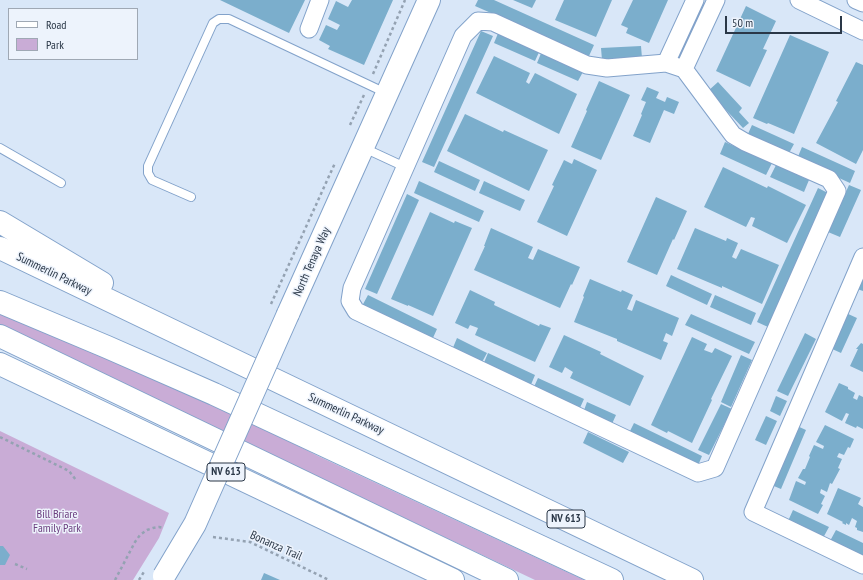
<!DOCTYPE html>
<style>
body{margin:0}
#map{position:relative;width:863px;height:580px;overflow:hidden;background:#d9e7f8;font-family:"PT Sans Narrow",sans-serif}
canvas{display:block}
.legend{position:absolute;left:8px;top:8px;width:130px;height:52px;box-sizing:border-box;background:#edf3fc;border:1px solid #9fa8b4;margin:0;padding:5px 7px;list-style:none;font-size:12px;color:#2a3747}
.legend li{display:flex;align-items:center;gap:8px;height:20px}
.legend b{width:20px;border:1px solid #9fa8b4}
.scale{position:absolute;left:725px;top:16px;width:117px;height:18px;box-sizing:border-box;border:2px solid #2a3747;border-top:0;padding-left:5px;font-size:12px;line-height:14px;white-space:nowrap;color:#2a3747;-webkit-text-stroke:3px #edf3fc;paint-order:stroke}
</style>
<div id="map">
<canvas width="863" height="580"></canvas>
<ul class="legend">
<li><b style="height:5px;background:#fff"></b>Road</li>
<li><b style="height:11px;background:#c9acd6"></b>Park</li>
</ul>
<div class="scale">50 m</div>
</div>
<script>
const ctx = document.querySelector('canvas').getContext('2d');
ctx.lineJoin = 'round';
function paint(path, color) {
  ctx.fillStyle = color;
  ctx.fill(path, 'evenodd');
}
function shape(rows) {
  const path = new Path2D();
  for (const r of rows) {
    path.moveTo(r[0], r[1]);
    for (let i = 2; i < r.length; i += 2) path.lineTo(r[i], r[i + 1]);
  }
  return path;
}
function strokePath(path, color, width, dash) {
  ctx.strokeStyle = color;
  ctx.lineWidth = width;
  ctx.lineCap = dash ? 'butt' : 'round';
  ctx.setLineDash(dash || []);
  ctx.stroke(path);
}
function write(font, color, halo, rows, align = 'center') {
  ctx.font = font + ' "PT Sans Narrow",sans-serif';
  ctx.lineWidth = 3;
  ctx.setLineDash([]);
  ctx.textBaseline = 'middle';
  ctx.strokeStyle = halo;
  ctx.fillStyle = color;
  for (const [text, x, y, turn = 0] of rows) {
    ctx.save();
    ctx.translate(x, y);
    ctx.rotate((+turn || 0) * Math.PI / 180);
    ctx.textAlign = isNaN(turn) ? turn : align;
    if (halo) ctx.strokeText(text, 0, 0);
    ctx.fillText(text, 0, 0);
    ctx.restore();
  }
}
paint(shape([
 [0,312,220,406,318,456,584,580,535,580,40,345,0,324],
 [0,431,169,513,159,538,133,580,0,580]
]), '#c9acd6');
paint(shape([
 [220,0,305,0,289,33],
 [352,0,393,0,364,65,328,49,330,46,319,40,326,25,337,30,340,25,328,19,336,1,348,7],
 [478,0,494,0,594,45,589,56,475,6],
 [513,0,536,0,532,8],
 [564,0,612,0,596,37,555,20],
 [633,0,668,0,649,43,626,33,628,28,621,25],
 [746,6,776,21,763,49,767,50,750,87,716,71],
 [481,31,493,36,434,167,422,162],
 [499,31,540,50,535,61,494,43],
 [790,35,829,52,794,134,768,123,767,124,753,118],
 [641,46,642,58,602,60,601,48],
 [542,51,584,70,578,81,537,63],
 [494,56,530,73,526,82,529,84,535,73,577,94,559,134,476,93],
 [856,62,863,65,863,150,856,164,816,143,838,102,836,101],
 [599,81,630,95,601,160,571,147,587,111,586,110],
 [718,82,742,108,739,112,749,123,743,128,708,91],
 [647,87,659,92,656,98,665,102,667,97,679,102,674,114,664,110,650,143,633,136,642,115,641,114,646,102,641,100],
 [465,114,503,132,504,130,548,150,529,191,447,151],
 [752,125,794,144,788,155,747,136],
 [725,142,772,163,766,175,720,154],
 [802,147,855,171,850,183,797,159],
 [574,159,597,170,567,236,537,222,554,186,552,185,564,160,572,164],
 [439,161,480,180,475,191,434,172],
 [776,165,809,180,804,192,770,177],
 [723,167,767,188,768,186,806,205,787,243,752,226,755,218,751,217,746,227,704,207],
 [419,181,484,211,479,222,414,193],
 [484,181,525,200,520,211,479,193],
 [849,185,861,190,840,237,828,232],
 [818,188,828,193,768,327,757,322],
 [407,194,419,200,377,294,365,289],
 [656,197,687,211,674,240,673,239,657,275,627,262],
 [430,212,454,223,455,221,472,228,433,316,408,305,408,306,391,299],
 [491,228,533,247,528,258,533,260,538,249,580,267,572,285,571,284,560,308,474,270,485,246,484,246],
 [695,228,726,241,727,238,738,243,732,257,736,259,741,249,779,265,762,304,722,286,722,288,677,269],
 [671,275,712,294,707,305,666,286],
 [863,276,863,291,857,289],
 [590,279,621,292,622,290,633,295,627,309,632,311,636,300,679,318,672,336,666,333,663,341,668,343,661,360,617,341,617,339,574,322,584,297,583,296],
 [470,290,495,302,494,305,539,326,540,324,551,328,535,362,475,335,478,328,470,325,468,329,455,323],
 [368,295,437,329,432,340,362,306],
 [715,295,756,313,751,325,710,307],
 [846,313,857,318,841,353,830,348],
 [691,314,755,342,749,354,685,325],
 [805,333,816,339,788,396,777,391],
 [564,335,601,352,600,354,644,376,630,406,570,378,573,372,565,367,562,373,549,367],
 [692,337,707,344,704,350,712,353,715,348,732,356,711,399,712,400,692,443,668,431,667,433,651,425],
 [457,338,487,353,481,364,452,350],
 [861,343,863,344,863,372,850,366,858,349,856,349],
 [488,353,535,375,530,387,483,365],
 [741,355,752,360,731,407,721,402],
 [538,378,584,399,579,410,533,389],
 [839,383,848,387,848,389,855,393,853,398,857,400,859,395,863,397,863,429,857,426,856,428,845,423,849,414,846,413,842,421,825,412],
 [776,396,787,401,780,416,770,411],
 [587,402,616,415,611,426,583,413],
 [721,404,732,409,709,455,698,450],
 [766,416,777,421,766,445,755,440],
 [634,423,702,456,697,468,628,435],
 [795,425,806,430,781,489,769,484],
 [825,425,854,439,850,448,848,447,844,455,839,453,837,457,842,459,838,468,840,469,832,484,830,483,827,492,821,489,820,493,825,496,821,504,823,505,818,514,789,500,796,481,805,485,806,482,798,478,803,469,805,469,810,457,809,456,814,445,823,449,824,446,816,442],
 [588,432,629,452,623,463,583,443],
 [838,488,861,498,858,504,863,507,863,532,857,530,857,528,855,527,857,521,852,518,849,525,846,523,846,525,842,523,843,522,827,514],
 [793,510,829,527,823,538,788,521],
 [836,530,863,543,863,557,830,541],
 [0,546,3,546,10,555,5,565,0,565],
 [264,573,280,580,261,580]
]), '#7baecc');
const service = shape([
 [0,148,61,183],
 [364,148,405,167],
 [191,197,152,180,148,173,148,166,213,23,219,19,229,19,386,93]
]);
const minor = shape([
 [799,0,863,31],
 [856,0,863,3],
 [478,21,493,22,587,65,607,68,666,63,684,69,733,135,745,142,829,179,837,191,715,468,698,473,356,311,350,301,352,288,463,36,478,21],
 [309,29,320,0],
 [666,63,695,0],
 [684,69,716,0],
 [863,257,753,512,863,565]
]);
const secondary = shape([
 [288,314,429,0]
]);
const motorway = shape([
 [0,222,102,283],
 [0,248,692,580],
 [0,302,107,347,214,394,612,580],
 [0,336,507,580],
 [0,364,453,580]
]);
strokePath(service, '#82a2ca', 10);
strokePath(minor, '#82a2ca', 19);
strokePath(secondary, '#82a2ca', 24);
strokePath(motorway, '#82a2ca', 24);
strokePath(shape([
 [373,74,405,0],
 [350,125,364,95],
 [0,437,69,471,76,480],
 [213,537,250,542,329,580],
 [15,564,27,569],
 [115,580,135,542,140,535,147,530,153,528,159,527,164,528]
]), '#94a2b2', 2.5, [3, 3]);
strokePath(service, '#fff', 8);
strokePath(minor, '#fff', 17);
strokePath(secondary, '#fff', 22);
strokePath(motorway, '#fff', 22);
const secondaryBridge = shape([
 [164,576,195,524,288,314]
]);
strokePath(secondaryBridge, '#82a2ca', 24, []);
strokePath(shape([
 [271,304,335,163],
 [139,580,145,570]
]), '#94a2b2', 2.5, [3, 3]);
strokePath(secondaryBridge, '#fff', 22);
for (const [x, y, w] of [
 [226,472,38],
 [566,519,38]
]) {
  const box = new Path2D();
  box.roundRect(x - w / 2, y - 9, w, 18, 3);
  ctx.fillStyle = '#edf3fc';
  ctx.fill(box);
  strokePath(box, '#2a3747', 1);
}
write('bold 11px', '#2a3747', null, [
 ["NV 613",226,472],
 ["NV 613",566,519]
]);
write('12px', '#2a3747', '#edf3fc', [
 ["North Tenaya Way",312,262,-66],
 ["Summerlin Parkway",54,274,26],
 ["Summerlin Parkway",346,414,25],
 ["Bonanza Trail",276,546,24]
]);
write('12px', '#6b3e7f', '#edf3fc', [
 ["Bill Briare",57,515],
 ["Family Park",57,529]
]);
</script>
